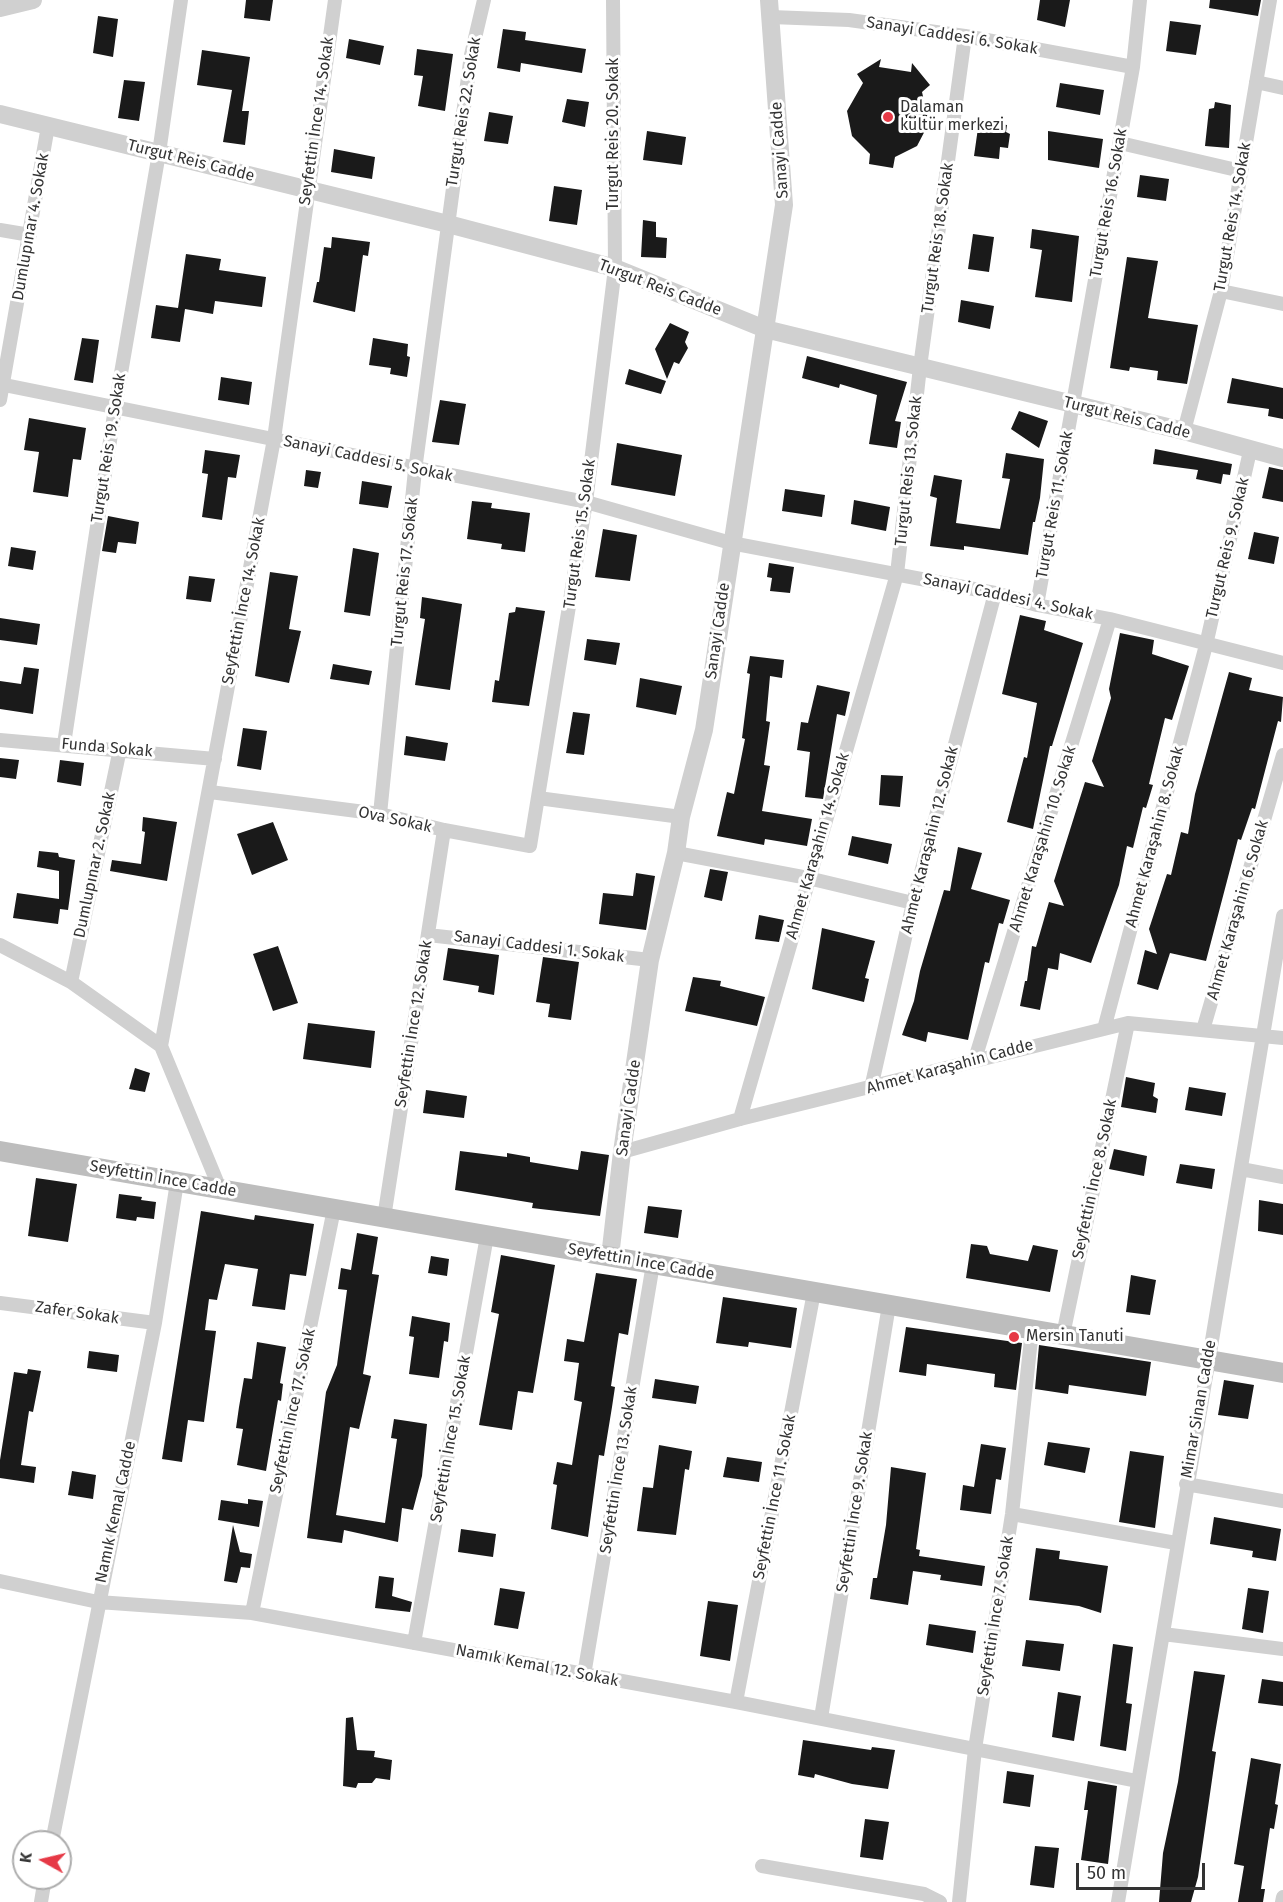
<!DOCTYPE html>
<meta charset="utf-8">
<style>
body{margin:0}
#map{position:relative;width:1283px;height:1902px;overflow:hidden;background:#fff;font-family:"Fira Sans",sans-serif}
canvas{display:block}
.north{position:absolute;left:12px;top:1830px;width:60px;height:60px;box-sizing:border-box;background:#fff;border:2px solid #adadad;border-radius:50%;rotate:278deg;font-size:16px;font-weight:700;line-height:24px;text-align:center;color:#333}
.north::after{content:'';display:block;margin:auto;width:21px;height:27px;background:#e63946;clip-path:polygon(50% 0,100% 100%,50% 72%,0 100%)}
.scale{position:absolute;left:1076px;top:1863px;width:129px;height:27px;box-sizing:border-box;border:3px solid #333;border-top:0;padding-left:8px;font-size:18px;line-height:21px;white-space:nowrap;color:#333;-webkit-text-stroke:4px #fff;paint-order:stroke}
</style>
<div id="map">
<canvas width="1283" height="1902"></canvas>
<div class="north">K</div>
<div class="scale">50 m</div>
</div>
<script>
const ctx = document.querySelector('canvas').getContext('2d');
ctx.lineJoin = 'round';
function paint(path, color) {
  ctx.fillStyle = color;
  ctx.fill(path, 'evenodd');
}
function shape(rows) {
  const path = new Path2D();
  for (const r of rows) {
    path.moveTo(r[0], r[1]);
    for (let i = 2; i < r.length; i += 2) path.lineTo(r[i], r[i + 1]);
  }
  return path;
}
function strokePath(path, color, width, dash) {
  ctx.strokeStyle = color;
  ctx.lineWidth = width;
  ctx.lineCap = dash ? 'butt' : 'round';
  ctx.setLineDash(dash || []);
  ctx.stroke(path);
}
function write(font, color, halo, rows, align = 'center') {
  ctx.font = font + ' "Fira Sans",sans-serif';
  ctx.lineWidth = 6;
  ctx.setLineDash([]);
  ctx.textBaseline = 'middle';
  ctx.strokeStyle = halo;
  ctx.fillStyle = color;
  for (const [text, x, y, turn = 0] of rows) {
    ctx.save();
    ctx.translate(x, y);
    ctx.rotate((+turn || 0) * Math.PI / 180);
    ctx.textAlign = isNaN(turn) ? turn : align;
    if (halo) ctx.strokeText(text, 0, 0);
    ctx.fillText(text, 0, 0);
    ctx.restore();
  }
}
paint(shape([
 [246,0,273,0,270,21,244,18],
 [1040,0,1070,0,1065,27,1037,20],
 [1210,0,1261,0,1258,16,1209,8],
 [98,16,118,19,113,57,93,53],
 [1170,21,1201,25,1196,55,1166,51],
 [503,29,526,32,525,40,586,49,582,73,521,63,520,72,497,68],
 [349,39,384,46,380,65,346,58],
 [417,49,453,54,445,111,418,106,423,76,414,75],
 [202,50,250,57,242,111,249,111,245,145,223,142,232,90,197,85],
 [881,59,879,67,911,72,912,63,930,85,922,92,929,123,917,146,895,157,893,168,869,164,870,154,852,136,847,111,863,83,857,74],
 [124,80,145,82,139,121,118,118],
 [1060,83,1104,90,1100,115,1056,107],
 [567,99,589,102,585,127,562,122],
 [1215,102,1231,105,1229,148,1205,146,1209,109,1214,108],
 [489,112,513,116,508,144,484,141],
 [979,121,1007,125,1006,132,1010,134,1008,148,1000,147,999,159,974,156],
 [647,131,686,137,682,165,643,160],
 [1048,131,1103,139,1099,168,1048,160],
 [334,149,375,157,372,179,331,172],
 [1140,175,1169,179,1166,201,1137,197],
 [554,186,582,190,577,225,549,221],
 [643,220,656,222,656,237,667,238,666,258,641,257],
 [1032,229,1079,236,1072,302,1035,297,1042,250,1030,248],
 [973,234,994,237,989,272,968,269],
 [332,237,370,242,368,256,363,255,355,312,313,302,317,282,319,282,324,247,331,248],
 [186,254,221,259,219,270,266,277,262,307,215,301,213,314,185,309,180,342,151,338,156,305,178,308],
 [1127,257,1158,261,1148,318,1198,325,1187,384,1157,380,1158,371,1130,367,1129,371,1110,368],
 [961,300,994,306,990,329,958,322],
 [670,323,689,332,685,342,688,348,679,364,674,362,667,379,655,349],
 [82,338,99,340,93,383,74,380],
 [373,338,408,344,407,356,410,357,407,377,390,374,391,368,369,365],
 [807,356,907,382,895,421,901,422,897,448,869,444,877,395,840,384,839,388,802,378],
 [629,369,666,381,661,394,625,384],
 [221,377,252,382,249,405,218,400],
 [1232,378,1283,388,1283,419,1268,416,1269,409,1227,403],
 [440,400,466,404,459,445,432,442],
 [1019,411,1048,421,1039,448,1011,429],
 [29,418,86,428,81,460,73,459,68,497,33,492,39,452,24,450],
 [617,443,682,455,675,496,611,485],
 [1155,449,1232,464,1230,475,1223,474,1221,484,1196,479,1198,470,1153,464],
 [205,450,240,455,236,478,228,477,222,520,202,517,208,474,202,473],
 [1006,453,1044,459,1040,498,1035,522,1033,522,1028,555,964,546,964,550,930,546,937,498,930,496,934,475,962,480,956,523,1000,529,1010,479,1002,478],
 [1269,467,1283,470,1283,502,1262,498],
 [306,470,321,472,318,488,304,486],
 [362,481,392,486,388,508,359,504],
 [785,489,825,495,822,517,782,511],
 [854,500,890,507,886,531,851,524],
 [472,501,492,503,491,508,530,513,525,552,501,549,502,544,467,539],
 [108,516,139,522,136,544,118,542,116,553,102,551],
 [603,529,637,535,630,581,595,577],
 [1254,532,1279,537,1274,564,1248,559],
 [11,547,36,551,33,570,8,566],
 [353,548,379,553,370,616,344,612],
 [769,563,794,567,790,593,770,591,772,578,767,577],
 [270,572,298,576,289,629,301,631,289,683,255,676],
 [189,576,215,579,211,602,186,599],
 [422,597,462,604,450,690,415,685,425,619,420,618],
 [516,607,545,611,529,706,492,702,495,680,499,681,509,613,515,612],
 [1020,615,1046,621,1044,630,1083,643,1052,746,1050,746,1033,829,1007,822,1024,757,1027,758,1037,703,1002,694],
 [0,618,40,624,37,645,0,640],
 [1120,633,1154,640,1152,654,1189,666,1172,720,1165,718,1149,784,1153,785,1146,808,1143,807,1133,848,1127,846,1119,885,1091,963,1060,953,1058,970,1048,968,1040,1010,1020,1006,1025,981,1027,981,1032,946,1036,947,1049,902,1064,906,1054,881,1085,782,1104,787,1092,761,1111,698,1109,689],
 [587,639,620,643,616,665,584,660],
 [750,656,784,660,782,678,770,676,766,721,770,722,764,765,770,766,762,811,812,819,807,846,765,839,764,845,717,836,727,792,734,794,745,739,742,738,750,674,747,673],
 [333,664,372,671,369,685,330,679],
 [24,667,39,669,33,714,0,709,0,681,21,684],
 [1229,672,1252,678,1249,690,1283,697,1281,722,1278,721,1255,809,1252,808,1241,840,1238,839,1206,961,1170,953,1158,990,1137,984,1145,950,1157,954,1149,929,1167,874,1171,875,1181,832,1188,834,1195,794],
 [640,678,682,686,676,715,636,707],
 [817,685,850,692,845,716,837,714,823,799,805,797,810,752,797,750,801,722,808,723],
 [573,712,590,714,584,755,566,753],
 [243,728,267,731,261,770,237,766],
 [406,736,448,743,445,761,404,755],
 [0,758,19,760,16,779,0,777],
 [60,760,84,763,81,786,57,782],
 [881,775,903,776,900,807,879,805],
 [143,817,177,822,167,881,110,871,112,860,141,864,145,832,142,831],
 [273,822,288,860,252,875,237,834],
 [852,836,892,844,888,864,848,855],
 [958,847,982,853,971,889,1010,900,1003,924,999,923,989,963,985,962,968,1040,928,1032,926,1042,902,1035,914,1001,920,971,944,890,950,891],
 [39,851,58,853,59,857,75,860,68,910,60,909,58,924,13,918,17,893,59,899,59,871,37,867],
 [710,869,728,872,722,901,704,897],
 [636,873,655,876,646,930,599,924,603,893,633,896],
 [759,915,784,920,779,942,755,939],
 [822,928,875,941,865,978,869,979,864,1002,812,989],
 [278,946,298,1003,273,1011,253,954],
 [448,948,499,955,494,995,478,992,479,986,443,980],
 [543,957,579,962,571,1020,548,1017,550,1004,536,1002],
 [693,977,721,981,720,986,765,997,757,1026,685,1011],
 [308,1023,375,1031,371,1068,303,1059],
 [135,1068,150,1073,145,1092,129,1089],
 [1126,1077,1155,1083,1153,1096,1158,1099,1156,1113,1121,1107],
 [1189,1087,1226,1093,1222,1116,1185,1110],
 [426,1090,467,1096,464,1118,423,1113],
 [1114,1149,1147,1156,1144,1176,1109,1169],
 [460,1151,507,1157,507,1153,530,1157,530,1162,578,1170,581,1151,609,1155,600,1216,532,1208,533,1203,455,1190],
 [1180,1164,1215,1169,1212,1189,1176,1183],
 [36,1178,77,1184,68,1242,28,1236],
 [119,1194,142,1197,141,1200,156,1202,154,1219,137,1217,136,1221,116,1218],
 [1259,1200,1283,1204,1283,1235,1258,1231],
 [648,1206,682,1210,678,1238,644,1233],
 [201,1211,254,1220,255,1215,314,1224,306,1276,290,1274,285,1310,252,1306,258,1269,225,1264,217,1300,209,1299,205,1330,216,1331,204,1422,188,1420,182,1462,162,1459],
 [357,1233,378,1237,372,1274,379,1275,363,1374,371,1376,359,1429,350,1427,336,1515,385,1523,397,1439,391,1438,394,1419,427,1424,422,1476,413,1510,402,1508,398,1542,344,1530,342,1543,307,1538,326,1392,337,1365,347,1290,338,1289,341,1268,351,1270],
 [971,1244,987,1246,990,1254,1028,1261,1033,1245,1058,1250,1050,1292,966,1278],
 [501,1255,555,1265,533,1393,518,1391,512,1430,479,1425,499,1314,491,1312],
 [431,1256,449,1259,447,1276,428,1273],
 [596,1273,637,1279,628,1335,619,1333,611,1386,615,1387,612,1407,604,1456,599,1455,588,1537,551,1529,557,1485,553,1484,557,1462,572,1465,582,1402,574,1400,579,1363,564,1361,567,1339,584,1342],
 [1131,1275,1156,1280,1150,1315,1126,1312],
 [723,1297,797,1308,791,1348,749,1342,748,1347,716,1343],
 [412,1316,450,1323,448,1342,444,1341,439,1378,409,1374,414,1337,409,1336],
 [906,1327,1022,1343,1016,1390,994,1387,995,1374,927,1364,926,1376,899,1372],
 [257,1342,286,1347,280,1383,283,1384,281,1401,278,1400,266,1471,237,1465,243,1429,236,1428,239,1407,244,1378,252,1379],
 [1039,1345,1151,1362,1146,1396,1069,1385,1068,1394,1035,1389],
 [89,1351,119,1355,117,1372,87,1368],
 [28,1369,41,1371,33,1412,29,1411,21,1465,36,1467,34,1483,0,1478,0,1460,14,1372,27,1374],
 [655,1379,699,1386,696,1404,652,1398],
 [1224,1380,1254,1385,1248,1419,1218,1415],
 [1048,1442,1090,1448,1085,1473,1044,1465],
 [981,1444,1006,1448,1001,1480,996,1479,991,1514,960,1510,963,1485,974,1487],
 [659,1445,692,1451,689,1470,685,1469,676,1535,637,1531,643,1487,653,1488],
 [1130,1451,1164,1456,1155,1528,1119,1522],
 [727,1457,762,1462,759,1482,723,1477],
 [891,1467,926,1473,916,1549,920,1550,919,1556,985,1566,982,1586,940,1580,941,1575,913,1571,908,1605,870,1599,873,1578,877,1578,886,1525],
 [72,1471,96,1475,93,1499,68,1495],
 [248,1499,263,1501,259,1527,218,1520,221,1500,248,1504],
 [1214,1517,1281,1529,1276,1561,1252,1557,1253,1551,1210,1544],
 [233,1525,240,1552,252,1554,250,1568,241,1567,237,1583,224,1581],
 [461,1529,496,1534,493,1557,458,1552],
 [1036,1548,1060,1551,1059,1559,1108,1566,1101,1613,1079,1606,1029,1600],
 [379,1576,394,1578,392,1596,412,1602,410,1612,375,1608],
 [500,1588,525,1592,518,1629,494,1625],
 [1248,1588,1269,1591,1263,1633,1242,1629],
 [708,1601,738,1605,730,1661,700,1656],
 [929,1624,976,1631,973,1653,926,1645],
 [1026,1640,1064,1644,1060,1671,1022,1666],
 [1113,1644,1133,1647,1126,1703,1132,1704,1126,1751,1100,1746],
 [1194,1671,1225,1675,1212,1751,1216,1752,1198,1877,1191,1902,1159,1902,1163,1853,1178,1782],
 [1262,1679,1283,1682,1283,1706,1258,1703],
 [1058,1692,1081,1696,1074,1741,1052,1737],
 [353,1717,357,1750,375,1751,374,1757,392,1760,390,1780,376,1778,372,1783,358,1783,356,1788,343,1786,346,1718],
 [803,1740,871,1750,872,1747,895,1750,888,1789,852,1784,815,1774,814,1778,798,1775],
 [1251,1758,1281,1764,1275,1804,1278,1805,1274,1829,1270,1828,1261,1889,1265,1889,1263,1902,1238,1902,1244,1866,1234,1864],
 [1007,1771,1034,1775,1030,1807,1003,1803],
 [1088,1781,1117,1786,1108,1864,1081,1860,1088,1810,1084,1810],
 [865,1819,889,1822,883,1860,860,1857],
 [1035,1846,1059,1848,1054,1888,1030,1885]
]), '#1a1a1a');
strokePath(shape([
 [771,17,849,20,965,36,1133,67],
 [1256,82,1283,88],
 [1120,143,1241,171],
 [0,230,30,235],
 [1221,291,1283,304],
 [0,384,586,502,731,543,995,593,1037,605,1110,619,1283,663],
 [0,400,48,126],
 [1184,431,1221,291,1270,0],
 [1037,605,1133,67,1140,0],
 [0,740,215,759],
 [64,744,115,408,159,153,181,0],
 [210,792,380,814,444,830,530,846,586,502,615,268,613,0],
 [538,798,681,817],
 [380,814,415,470,471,55,484,0],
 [676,853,808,878,913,903],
 [428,935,650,960],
 [0,945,71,982,161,1046],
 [71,982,120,749],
 [1104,1029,1206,645,1250,451],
 [1203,1030,1283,755],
 [975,1059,1110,619],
 [871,1088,913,903,995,593],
 [740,1119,897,574,920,367,965,36],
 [622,1152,740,1119,1128,1023,1283,1038],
 [1241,1169,1283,1177],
 [220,1189,161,1046,274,439,335,0],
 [384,1218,444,830],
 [0,1303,155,1323],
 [1063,1335,1128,1023],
 [1186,1484,1283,1501],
 [1012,1514,1176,1543],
 [0,1581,98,1602,252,1613,736,1702,1137,1781],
 [252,1613,334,1209],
 [1163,1634,1283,1649],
 [414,1643,487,1236],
 [584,1675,653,1264],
 [736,1702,814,1292],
 [821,1718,889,1305],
 [52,1842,155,1323,177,1182],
 [762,1866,924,1894,940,1902],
 [41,1902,45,1878],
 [959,1902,975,1749,1012,1514,1032,1330],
 [1118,1902,1283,916],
 [1282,1902,1283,1897]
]), '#d0d0d0', 14);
strokePath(shape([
 [0,8,33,0],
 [0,114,448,224,615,268,765,329,1184,431,1283,458],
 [610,1257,622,1152,650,960,676,853,681,817,704,730,784,205,769,0]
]), '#d0d0d0', 18);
strokePath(shape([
 [0,1151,1283,1373]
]), '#bdbdbd', 20);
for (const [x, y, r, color] of [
 [888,117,6,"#e63946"],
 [1014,1337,6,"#e63946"]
]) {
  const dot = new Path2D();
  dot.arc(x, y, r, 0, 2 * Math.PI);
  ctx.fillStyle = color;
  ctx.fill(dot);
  strokePath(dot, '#fff', 2);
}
write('16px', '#333', '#fff', [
 ["Sanayi Caddesi 6. Sokak",952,36,9],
 ["Turgut Reis 22. Sokak",464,112,-81],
 ["Seyfettin İnce 14. Sokak",317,121,-82],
 ["Turgut Reis 20. Sokak",614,134,-90],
 ["Sanayi Cadde",780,150,-94],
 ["Turgut Reis Cadde",191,161,14],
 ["Turgut Reis 16. Sokak",1109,203,-80],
 ["Turgut Reis 14. Sokak",1233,217,-80],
 ["Dumlupınar 4. Sokak",31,227,-80],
 ["Turgut Reis 18. Sokak",938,238,-82],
 ["Turgut Reis Cadde",660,288,21],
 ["Turgut Reis Cadde",1127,418,14],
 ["Turgut Reis 19. Sokak",109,448,-81],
 ["Sanayi Caddesi 5. Sokak",368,459,12],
 ["Turgut Reis 13. Sokak",909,471,-84],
 ["Turgut Reis 11. Sokak",1055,505,-80],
 ["Turgut Reis 15. Sokak",580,534,-82],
 ["Turgut Reis 9. Sokak",1228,548,-77],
 ["Turgut Reis 17. Sokak",405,572,-84],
 ["Sanayi Caddesi 4. Sokak",1008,597,12],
 ["Seyfettin İnce 14. Sokak",244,601,-79],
 ["Sanayi Cadde",718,631,-82],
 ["Funda Sokak",107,748,5],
 ["Ova Sokak",395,820,12],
 ["Ahmet Karaşahin 8. Sokak",1155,837,-75],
 ["Ahmet Karaşahin 10. Sokak",1043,839,-73],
 ["Ahmet Karaşahin 12. Sokak",930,840,-76],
 ["Ahmet Karaşahin 14. Sokak",818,846,-74],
 ["Dumlupınar 2. Sokak",95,865,-78],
 ["Ahmet Karaşahin 6. Sokak",1238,910,-74],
 ["Sanayi Caddesi 1. Sokak",539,947,7],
 ["Seyfettin İnce 12. Sokak",414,1024,-81],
 ["Ahmet Karaşahin Cadde",950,1067,-15],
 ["Sanayi Cadde",629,1108,-82],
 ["Seyfettin İnce Cadde",163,1179,10],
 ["Seyfettin İnce 8. Sokak",1095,1179,-78],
 ["Seyfettin İnce Cadde",641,1262,10],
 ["Zafer Sokak",77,1313,8],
 ["Mimar Sinan Cadde",1199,1409,-80],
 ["Seyfettin İnce 17. Sokak",293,1411,-78],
 ["Seyfettin İnce 15. Sokak",451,1439,-80],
 ["Seyfettin İnce 13. Sokak",619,1470,-81],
 ["Seyfettin İnce 11. Sokak",775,1497,-79],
 ["Namık Kemal Cadde",116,1512,-78],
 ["Seyfettin İnce 9. Sokak",855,1512,-81],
 ["Seyfettin İnce 7. Sokak",996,1616,-81],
 ["Namık Kemal 12. Sokak",537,1666,11]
]);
write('16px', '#333', '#fff', [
 ["Dalaman",900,108],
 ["kültür merkezi",900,126],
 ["Mersin Tanuti",1026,1337]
], 'left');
</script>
